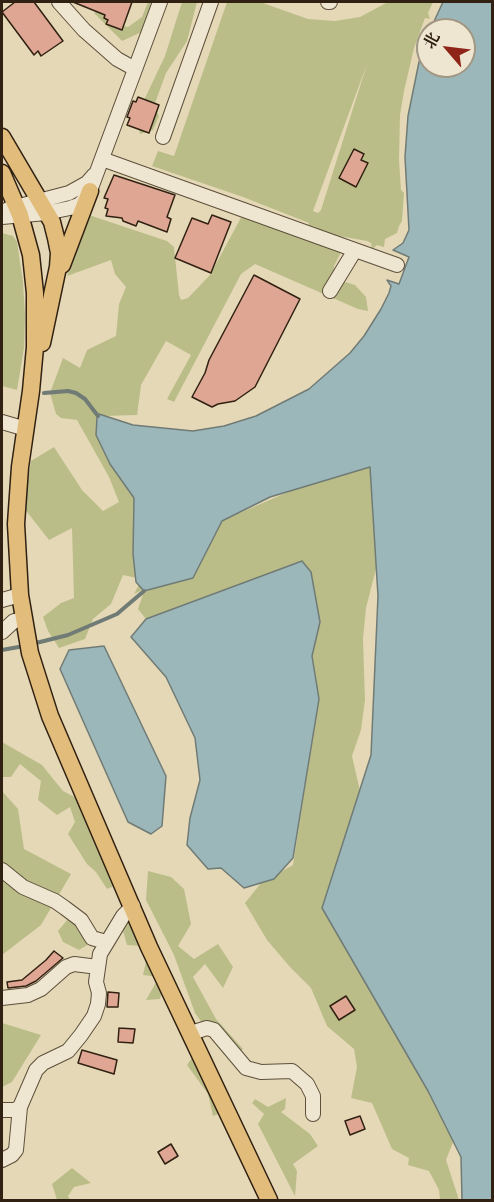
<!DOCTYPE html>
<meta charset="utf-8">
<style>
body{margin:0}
#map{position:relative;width:494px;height:1202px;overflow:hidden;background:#e5d8b6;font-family:"IM FELL French Canon","Noto Serif SC",serif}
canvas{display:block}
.frame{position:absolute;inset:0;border:3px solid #302112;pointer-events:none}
.north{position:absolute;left:416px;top:18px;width:60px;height:60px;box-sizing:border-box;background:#eee6d0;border:2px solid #a29784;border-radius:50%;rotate:298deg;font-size:16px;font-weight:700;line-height:24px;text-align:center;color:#302112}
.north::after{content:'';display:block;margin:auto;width:21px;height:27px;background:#8f2418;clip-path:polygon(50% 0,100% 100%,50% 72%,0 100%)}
</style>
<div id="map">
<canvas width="494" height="1202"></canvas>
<div class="frame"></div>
<div class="north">北</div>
</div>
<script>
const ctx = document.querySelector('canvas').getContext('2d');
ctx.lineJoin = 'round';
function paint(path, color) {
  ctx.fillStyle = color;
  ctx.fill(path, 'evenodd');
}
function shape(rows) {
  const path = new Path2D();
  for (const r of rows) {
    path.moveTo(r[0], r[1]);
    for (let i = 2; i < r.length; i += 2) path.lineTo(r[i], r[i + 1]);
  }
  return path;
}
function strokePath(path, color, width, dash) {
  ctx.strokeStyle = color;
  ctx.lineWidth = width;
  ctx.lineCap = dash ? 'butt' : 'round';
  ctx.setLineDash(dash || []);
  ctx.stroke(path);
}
paint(shape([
 [148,2,157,2,146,30,122,41,94,13,100,10,115,24,128,27,142,17],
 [182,2,197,2,187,41,166,73,154,106,159,116,153,130,140,134,136,117,165,56],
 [227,2,260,2,308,19,335,21,360,17,388,2,433,2,428,13,430,19,425,18,414,48,404,91,400,115,399,160,401,190,404,193,402,221,399,226,397,233,385,239,384,247,377,245,372,249,371,243,367,241,317,232,343,248,334,266,335,279,355,285,366,297,368,311,358,309,255,264,241,274,174,402,167,399,191,355,166,341,141,385,137,415,104,416,219,522,288,492,339,459,387,462,379,557,366,608,363,639,365,700,361,730,352,756,365,813,459,1127,446,1160,459,1200,440,1200,439,1190,429,1171,408,1165,409,1158,392,1149,372,1103,351,1098,357,1067,354,1049,327,1026,311,988,290,967,267,940,245,903,261,883,293,865,318,702,312,656,319,628,301,561,146,619,138,609,144,591,156,583,134,594,142,579,123,575,111,604,93,619,85,639,59,648,48,631,43,617,61,603,74,598,72,528,49,540,24,508,31,461,54,447,82,490,103,511,119,502,109,477,77,420,61,418,56,414,50,393,63,358,80,368,87,350,116,336,119,304,126,287,115,274,111,260,67,276,89,215,167,241,174,247,179,295,181,300,188,298,210,275,244,212,314,232,315,227,308,225,309,223,243,197,152,166,158,151,174,156],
 [367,64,321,210,318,213,313,211],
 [2,233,13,236,17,242,23,282,25,316,24,348,17,390,2,386],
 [2,742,42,765,63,791,84,802,119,884,107,889,96,872,87,864,68,834,75,822,70,807,57,815,38,800,41,781,20,764,11,777,2,777],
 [2,791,18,809,24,849,71,874,41,925,2,955],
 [148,871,171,877,184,889,191,924,178,946,194,959,218,944,233,967,223,988,205,964,193,977,216,1019,243,1049,233,1059,217,1044,195,1013,174,955,146,900],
 [143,910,147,918,144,925,142,946,127,945,122,927,130,918],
 [68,919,88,919,91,943,79,950,63,942,58,931],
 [147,957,164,983,160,999,146,1000,159,977,143,975],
 [2,1023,41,1035,12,1082,2,1087],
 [196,1052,209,1052,231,1109,213,1116,208,1094,187,1065],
 [286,1098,285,1109,281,1112,310,1134,318,1146,293,1164,297,1171,295,1196,258,1124,264,1114,252,1103,255,1099,268,1107],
 [72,1168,91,1183,74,1187,68,1196,70,1200,57,1200,52,1184]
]), '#bbbd89');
const water = shape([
 [443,2,492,2,492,1200,462,1200,461,1157,428,1091,322,908,371,755,378,596,370,467,270,497,222,521,193,578,144,591,136,582,133,554,134,498,110,464,96,435,97,418,99,414,133,425,193,431,224,426,256,416,309,389,350,353,364,336,381,309,389,293,391,286,387,280,399,284,409,257,393,250,403,243,409,230,405,157,408,116,419,62,428,35,428,66,464,66,464,30,430,30,443,2],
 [302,561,311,572,320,622,312,656,319,699,293,858,274,879,244,888,221,868,208,869,187,845,190,818,200,780,195,738,166,677,131,637,146,619,302,561],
 [104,646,166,776,162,826,151,834,128,822,60,669,69,650,104,646]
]);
paint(water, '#9bb7b9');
strokePath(water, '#707b76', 1.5);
strokePath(shape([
 [44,393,68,391,76,393,85,399,98,416],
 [32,644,68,635,117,614,144,591],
 [2,650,24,646]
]), '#707b76', 4);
const building = shape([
 [15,2,34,2,63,41,41,56,38,51,34,55,2,12,15,2],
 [73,2,132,2,122,30,106,24,108,20,104,18,105,15,73,2],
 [138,97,159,105,149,133,127,125,130,118,127,117,133,101,136,102,138,97],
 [354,149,364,154,361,160,368,163,356,187,339,178,354,149],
 [114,175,175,195,167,217,171,219,167,232,138,221,136,226,123,221,122,218,106,216,108,209,105,208,108,199,104,198,114,175],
 [212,215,231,222,211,273,175,258,192,218,208,224,212,215],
 [254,275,300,299,255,387,235,401,218,404,212,407,192,397,205,373,209,360,254,275],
 [54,951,63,958,36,981,26,986,8,988,7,982,22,980,46,960,54,951],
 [108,992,119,993,118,1007,107,1007,108,992],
 [346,996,355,1010,339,1020,330,1006,346,996],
 [119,1028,135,1029,133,1043,118,1042,119,1028],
 [82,1050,117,1060,114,1074,78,1063,82,1050],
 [360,1116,365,1129,350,1135,345,1121,360,1116],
 [171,1144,178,1156,165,1164,158,1152,171,1144]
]);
paint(building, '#dfa793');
strokePath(building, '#302112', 1.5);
const minor = shape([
 [59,2,84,30,117,59,135,69],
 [328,2,330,2],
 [163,137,211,2],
 [102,159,355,250,330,291],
 [8,209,69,193,87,183,94,175],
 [2,217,46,213,70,208,79,205,88,196,160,2],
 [355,250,397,265],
 [2,422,26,429],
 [2,600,20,595],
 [2,632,14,621,24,619],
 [2,870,23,887,55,901,65,908,81,920,92,938,106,942],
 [2,998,28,995,41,989,66,967,74,964,98,967],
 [191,1033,207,1028,214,1030,246,1068,261,1072,292,1071,307,1084,313,1096,313,1114],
 [2,1110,15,1110,20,1107,36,1070,43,1063,68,1051,81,1035,94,1016,98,1004,99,993,96,982,100,954,123,916,133,906],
 [2,1160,12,1155,16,1150,20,1107]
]);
const major = shape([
 [2,137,52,222,56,238,59,253,58,267,42,343],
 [2,173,20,215,31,255,35,293,35,347,31,391,20,467,16,524,20,595,30,653,50,716,149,947,269,1200],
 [62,265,90,191]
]);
strokePath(minor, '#5d4f3b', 16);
strokePath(major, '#302112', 19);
strokePath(minor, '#eee6d0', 14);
strokePath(major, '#e2bc7b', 16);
</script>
